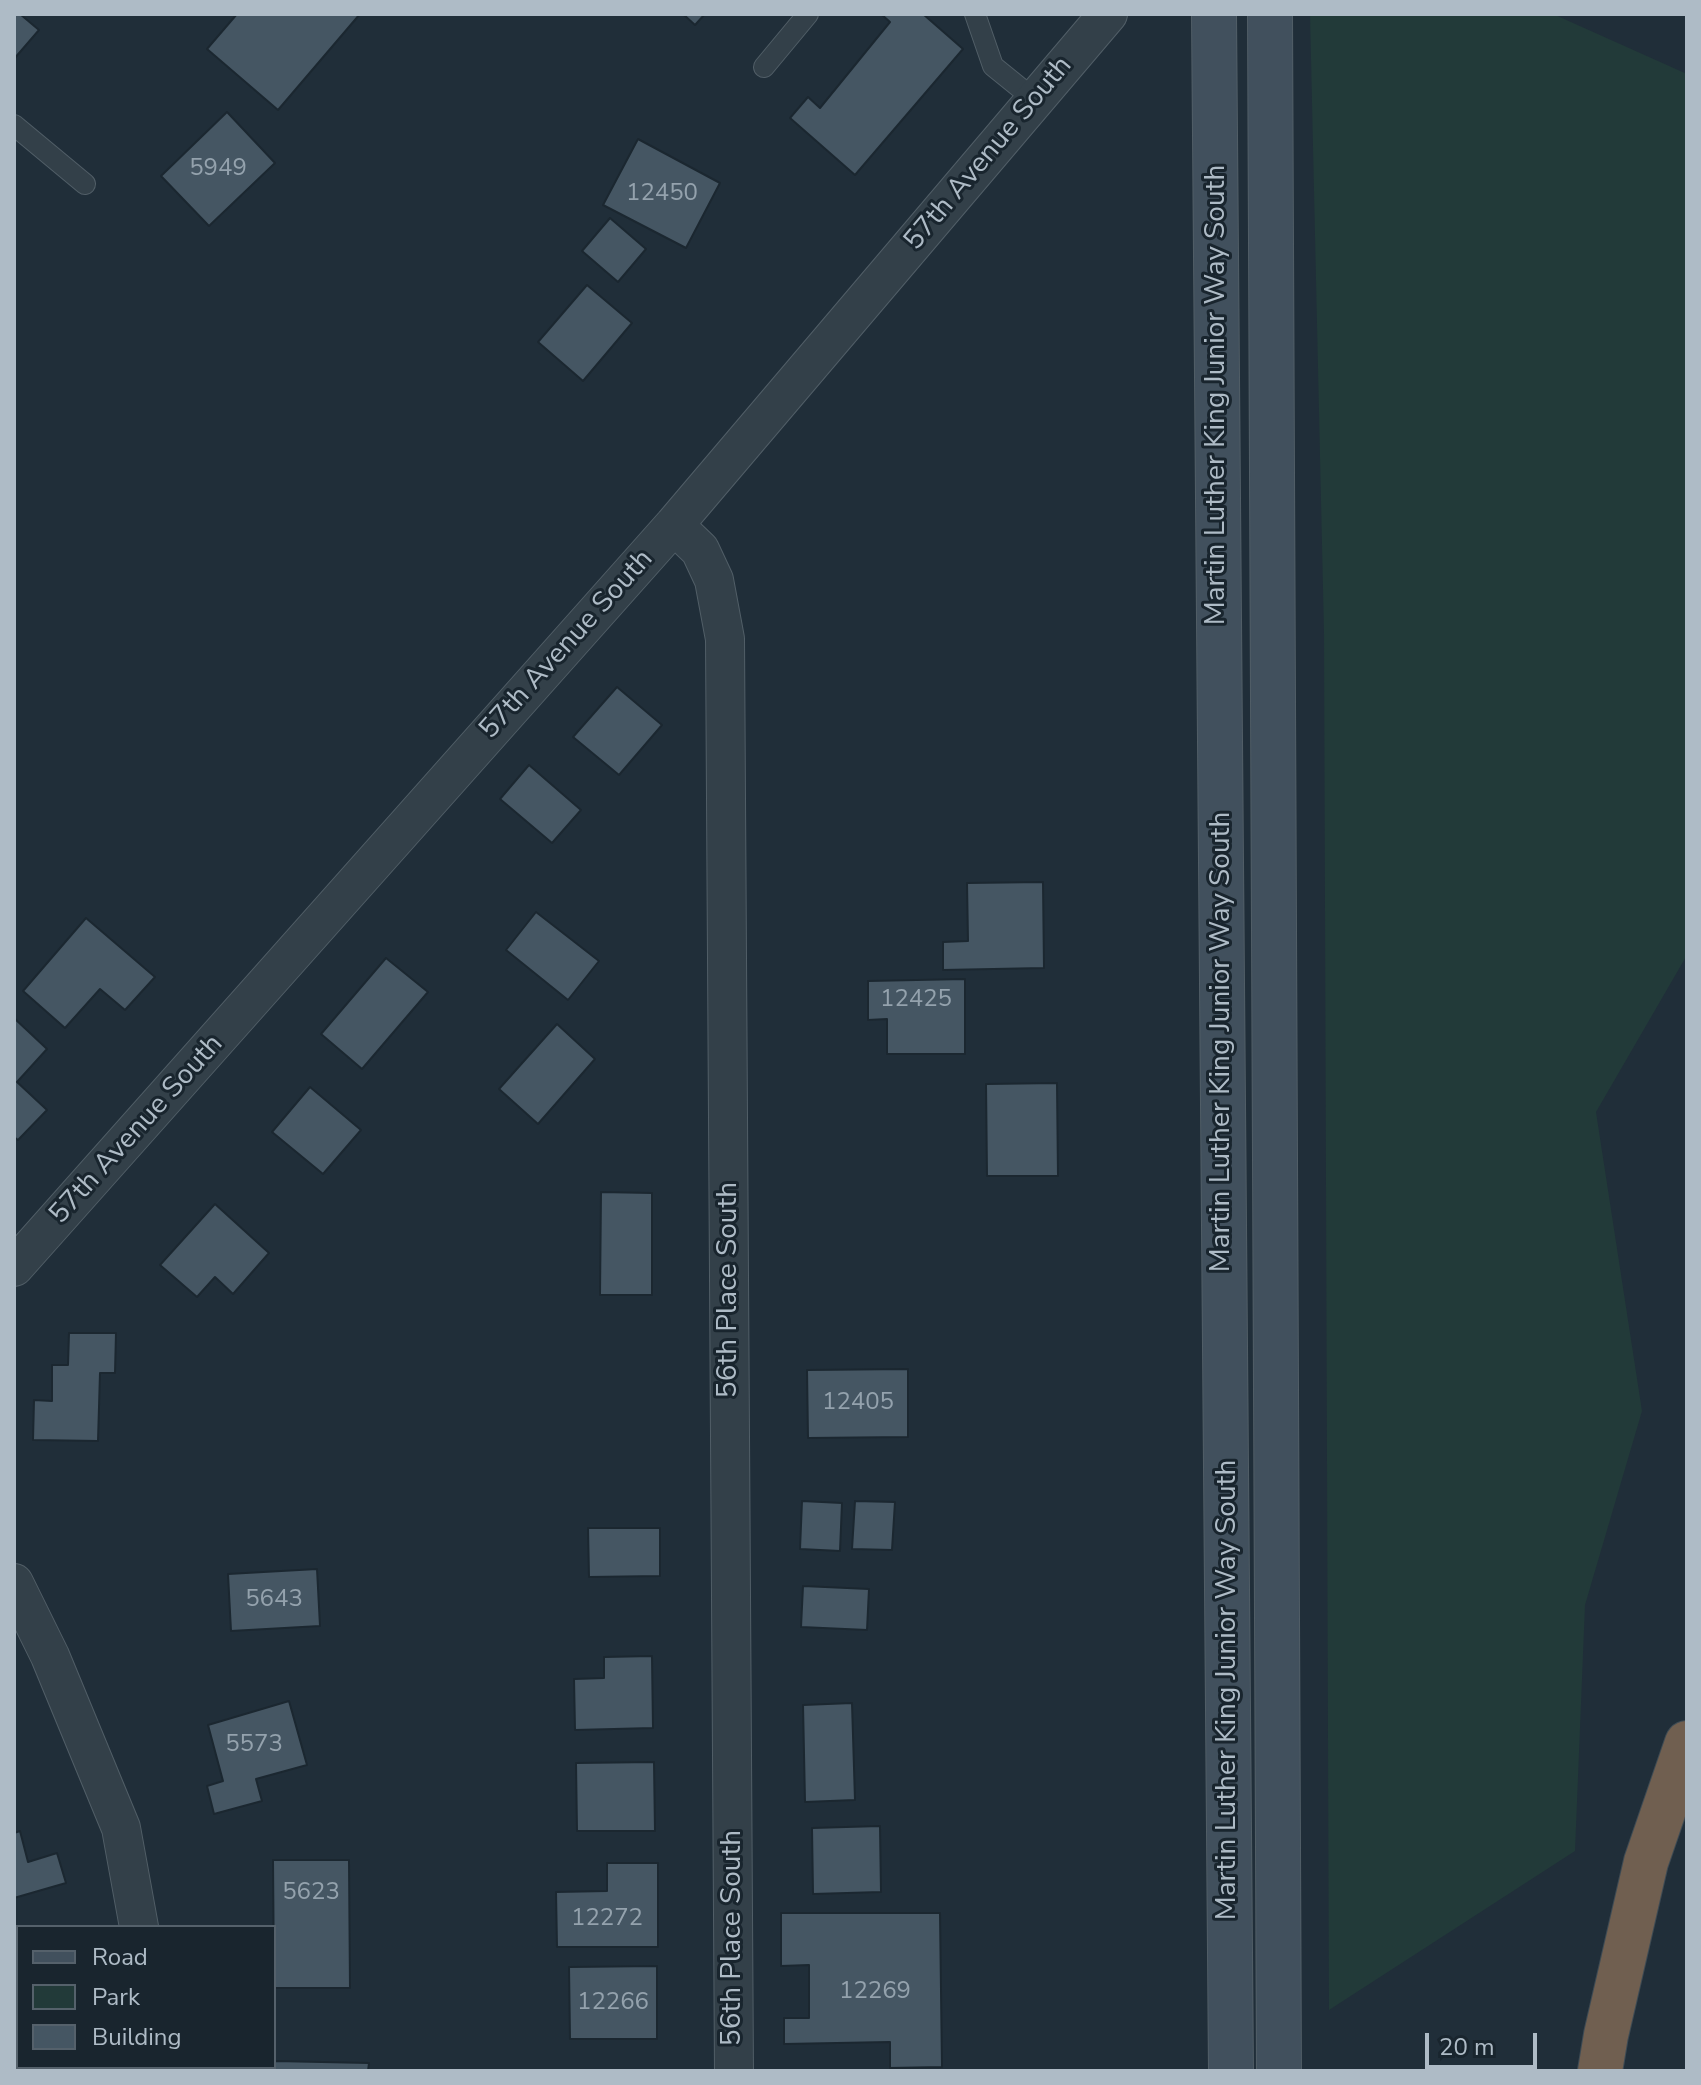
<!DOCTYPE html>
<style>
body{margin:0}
#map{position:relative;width:1701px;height:2085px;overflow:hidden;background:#202e39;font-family:"Nunito Sans",sans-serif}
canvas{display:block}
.frame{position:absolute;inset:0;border:16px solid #aebbc6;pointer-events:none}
.legend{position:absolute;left:16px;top:1925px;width:260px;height:144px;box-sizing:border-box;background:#19252e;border:2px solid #55616b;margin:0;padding:10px 14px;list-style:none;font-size:24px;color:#aebbc6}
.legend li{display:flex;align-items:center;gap:16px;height:40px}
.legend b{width:40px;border:2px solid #55616b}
.scale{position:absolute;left:1425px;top:2033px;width:112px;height:36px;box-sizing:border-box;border:4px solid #aebbc6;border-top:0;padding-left:10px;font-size:24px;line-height:28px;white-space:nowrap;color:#aebbc6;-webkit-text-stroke:6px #19252e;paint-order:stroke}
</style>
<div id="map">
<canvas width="1701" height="2085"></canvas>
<div class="frame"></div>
<ul class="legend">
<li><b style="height:10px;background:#41505d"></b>Road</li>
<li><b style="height:22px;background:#223a39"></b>Park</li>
<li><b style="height:22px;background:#455663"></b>Building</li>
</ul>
<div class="scale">20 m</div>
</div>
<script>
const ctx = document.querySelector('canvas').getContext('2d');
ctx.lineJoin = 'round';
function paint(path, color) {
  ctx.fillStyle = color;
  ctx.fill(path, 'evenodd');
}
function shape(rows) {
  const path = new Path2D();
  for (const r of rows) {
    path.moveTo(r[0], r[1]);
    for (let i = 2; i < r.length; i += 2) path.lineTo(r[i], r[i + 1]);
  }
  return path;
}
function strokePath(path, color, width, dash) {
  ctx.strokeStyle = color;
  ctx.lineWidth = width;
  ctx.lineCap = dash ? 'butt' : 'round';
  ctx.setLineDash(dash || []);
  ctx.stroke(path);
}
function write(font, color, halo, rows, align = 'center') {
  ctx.font = font + ' "Nunito Sans",sans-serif';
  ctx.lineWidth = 6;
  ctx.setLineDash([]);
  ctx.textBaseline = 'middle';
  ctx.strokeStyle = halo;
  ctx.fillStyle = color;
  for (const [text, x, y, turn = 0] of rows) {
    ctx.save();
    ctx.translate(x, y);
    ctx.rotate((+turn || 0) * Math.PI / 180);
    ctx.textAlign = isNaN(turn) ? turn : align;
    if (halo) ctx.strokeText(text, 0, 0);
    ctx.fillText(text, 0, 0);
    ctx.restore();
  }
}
paint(shape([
 [1310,14,1553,14,1687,74,1687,955,1596,1112,1642,1411,1585,1605,1575,1851,1329,2010,1324,633]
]), '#223a39');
const building = shape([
 [14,14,20,14,39,30,14,59,14,14],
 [237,14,360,14,278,110,207,49,237,14],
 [683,14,705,14,695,25,683,14],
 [881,14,923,14,963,49,855,175,790,118,808,97,820,108,890,22,881,14],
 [227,112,275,163,209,226,161,176,227,112],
 [638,139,720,183,686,248,603,205,638,139],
 [610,218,646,249,618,282,582,251,610,218],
 [587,285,632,323,583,381,538,342,587,285],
 [617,687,662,725,619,775,573,737,617,687],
 [529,765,581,810,552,843,500,799,529,765],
 [1043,882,1044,968,943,970,943,942,968,941,967,883,1043,882],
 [536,912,599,961,568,1000,506,950,536,912],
 [86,918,155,977,125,1010,100,989,65,1028,23,991,86,918],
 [386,958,428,992,362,1069,321,1034,386,958],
 [965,979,965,1054,887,1054,887,1019,868,1020,868,981,965,979],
 [14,1018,47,1049,17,1082,47,1110,18,1140,14,1137,14,1018],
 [557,1024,595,1059,538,1124,499,1089,557,1024],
 [1057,1083,1058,1176,987,1176,986,1084,1057,1083],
 [310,1087,361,1130,323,1174,272,1132,310,1087],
 [601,1192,652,1193,652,1295,600,1295,601,1192],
 [215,1204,269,1253,233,1294,215,1277,197,1297,160,1265,215,1204],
 [69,1333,116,1333,115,1373,100,1373,98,1441,33,1440,34,1400,52,1401,52,1365,68,1365,69,1333],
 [908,1369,908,1437,808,1438,807,1370,908,1369],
 [802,1501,842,1503,840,1551,800,1549,802,1501],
 [855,1501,895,1502,892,1550,852,1549,855,1501],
 [588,1528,660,1528,660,1576,589,1577,588,1528],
 [317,1569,320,1626,231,1631,228,1574,317,1569],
 [803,1586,869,1589,867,1630,801,1627,803,1586],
 [652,1656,653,1728,575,1730,574,1679,604,1678,604,1657,652,1656],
 [289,1701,307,1765,256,1779,262,1801,214,1814,207,1786,223,1781,208,1725,289,1701],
 [852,1703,855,1800,805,1802,803,1705,852,1703],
 [654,1762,655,1831,577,1831,576,1763,654,1762],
 [880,1826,881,1892,813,1894,812,1828,880,1826],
 [20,1831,28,1862,57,1853,66,1883,14,1898,14,1833,20,1831],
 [273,1860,349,1860,350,1988,274,1988,273,1860],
 [607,1863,658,1863,658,1947,557,1947,556,1892,607,1891,607,1863],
 [781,1913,940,1913,942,2067,890,2068,890,2042,784,2044,784,2018,809,2018,809,1965,781,1966,781,1913],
 [657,1966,657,2039,570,2039,569,1967,657,1966],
 [275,2061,369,2063,368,2071,275,2071,275,2061]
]);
paint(building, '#455663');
strokePath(building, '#1b2730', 2);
const service = shape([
 [975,14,993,66,1035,100],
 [764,67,808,14],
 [14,125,85,184]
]);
const minor = shape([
 [674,525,700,550,714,580,725,639,734,2071],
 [14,1267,674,525,1108,14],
 [14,1583,50,1656,121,1828,139,1927],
 [159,2067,160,2071]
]);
const secondary = shape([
 [1214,14,1231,2071],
 [1270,14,1279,2071]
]);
const motorway = shape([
 [1600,2071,1606,2035,1646,1862,1687,1743]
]);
strokePath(service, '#515e67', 22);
strokePath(minor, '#515e67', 40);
strokePath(secondary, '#515e67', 46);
strokePath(motorway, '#3e4b54', 46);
strokePath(service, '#334049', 20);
strokePath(minor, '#334049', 38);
strokePath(secondary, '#41505d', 44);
strokePath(motorway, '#705f50', 44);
write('24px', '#94a2ad', null, [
 ["5949",218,169],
 ["12450",662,194],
 ["12425",916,1000],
 ["12405",858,1403],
 ["5643",274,1600],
 ["5573",254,1745],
 ["5623",311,1893],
 ["12272",607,1919],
 ["12269",875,1992],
 ["12266",613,2003]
]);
write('28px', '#aebbc6', '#19252e', [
 ["57th Avenue South",989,154,-50],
 ["Martin Luther King Junior Way South",1217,395,-90],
 ["57th Avenue South",567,645,-48],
 ["Martin Luther King Junior Way South",1222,1042,-90],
 ["57th Avenue South",137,1130,-48],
 ["56th Place South",729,1290,-90],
 ["Martin Luther King Junior Way South",1228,1690,-90],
 ["56th Place South",733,1938,-90]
]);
</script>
